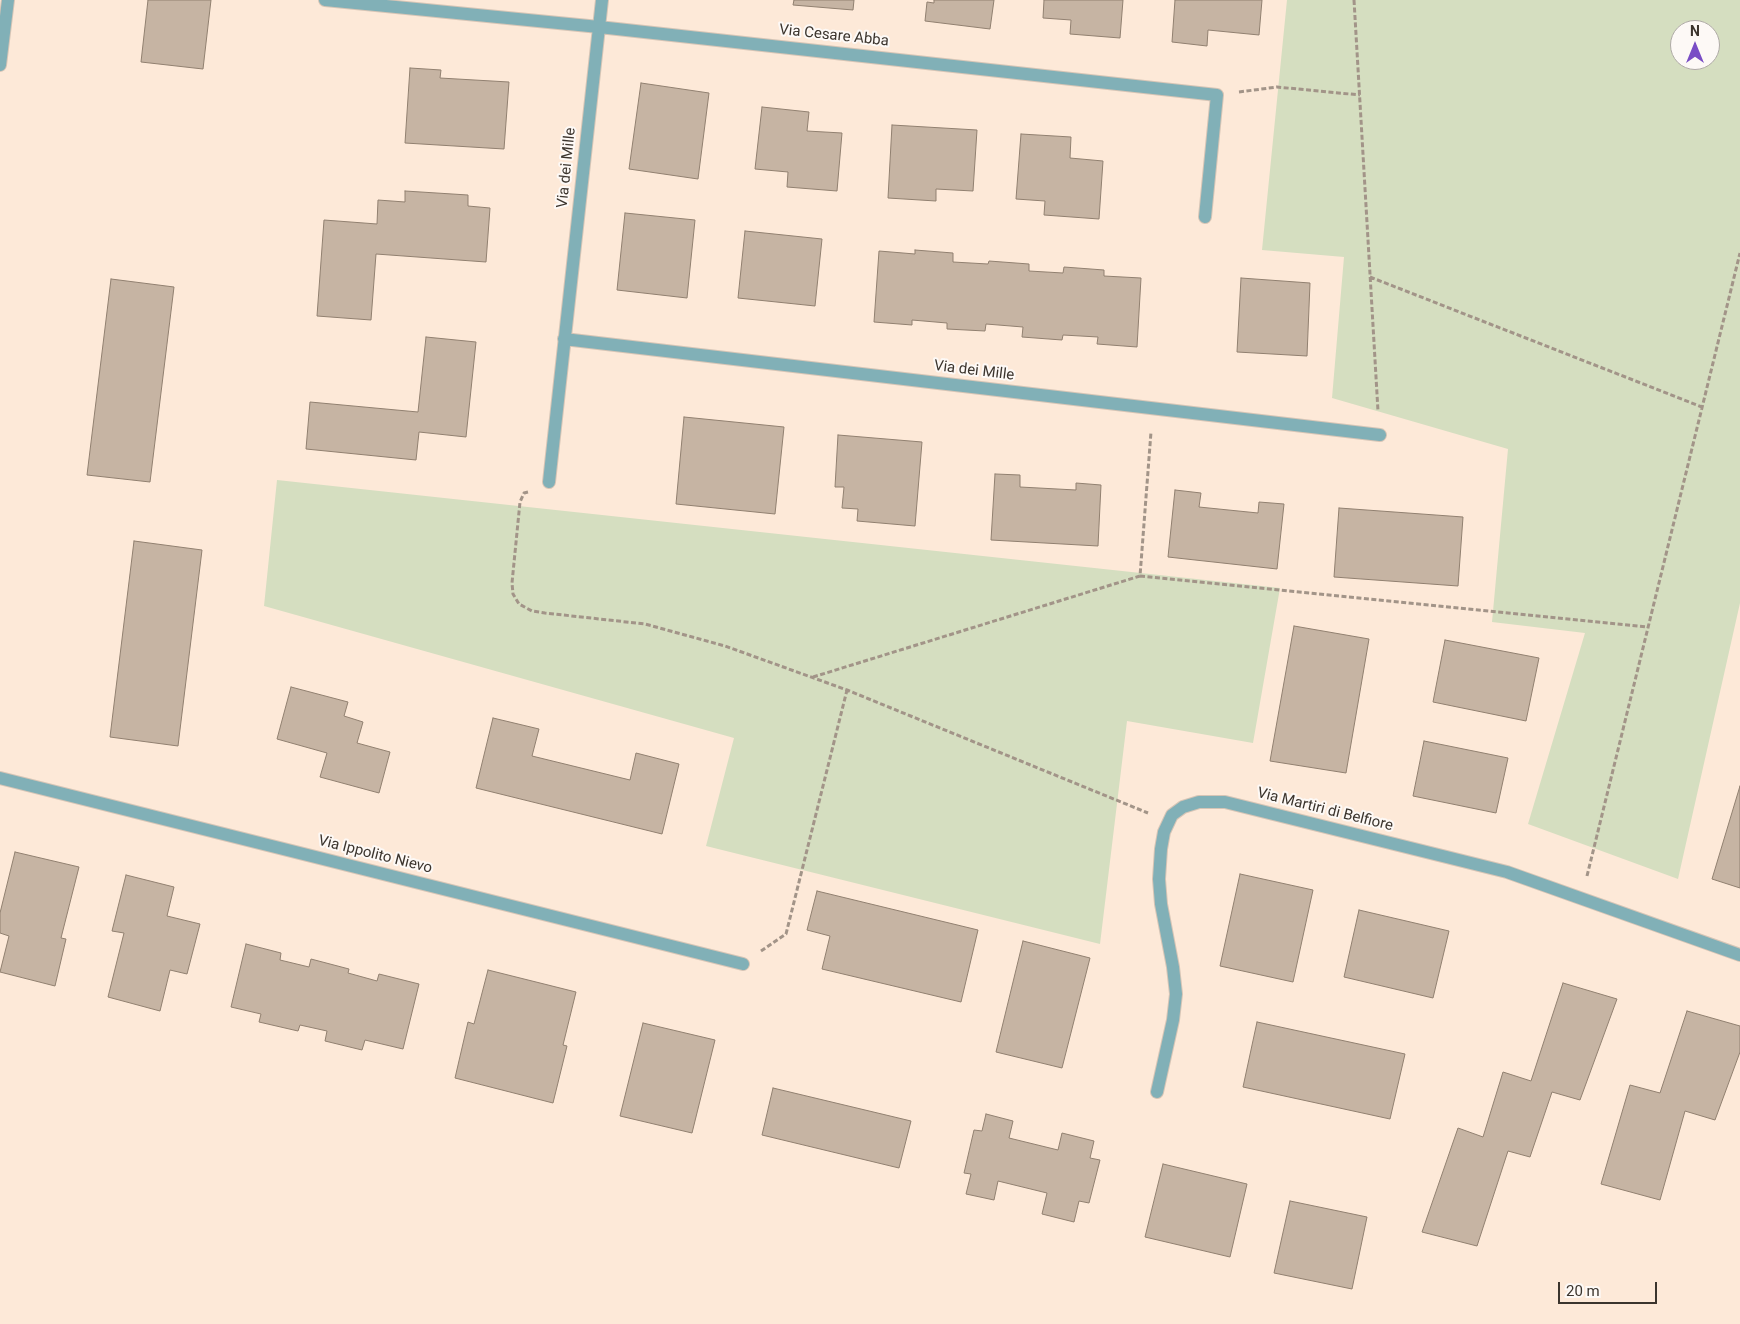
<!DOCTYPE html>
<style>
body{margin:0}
#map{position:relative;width:1740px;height:1324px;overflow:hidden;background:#fde9d8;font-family:Roboto,sans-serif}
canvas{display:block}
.north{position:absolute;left:1670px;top:20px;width:50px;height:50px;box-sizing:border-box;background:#fdf9f6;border:1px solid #afaaa6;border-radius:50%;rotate:0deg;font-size:14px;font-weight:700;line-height:20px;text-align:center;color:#3b342d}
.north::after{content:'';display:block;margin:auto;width:18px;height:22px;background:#794dc5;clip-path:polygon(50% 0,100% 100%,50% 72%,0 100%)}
.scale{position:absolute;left:1558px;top:1282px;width:99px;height:22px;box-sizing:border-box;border:2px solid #3b342d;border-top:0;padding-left:6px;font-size:15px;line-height:18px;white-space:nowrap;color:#3b342d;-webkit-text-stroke:4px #fdf9f6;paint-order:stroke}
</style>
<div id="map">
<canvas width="1740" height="1324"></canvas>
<div class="north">N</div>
<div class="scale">20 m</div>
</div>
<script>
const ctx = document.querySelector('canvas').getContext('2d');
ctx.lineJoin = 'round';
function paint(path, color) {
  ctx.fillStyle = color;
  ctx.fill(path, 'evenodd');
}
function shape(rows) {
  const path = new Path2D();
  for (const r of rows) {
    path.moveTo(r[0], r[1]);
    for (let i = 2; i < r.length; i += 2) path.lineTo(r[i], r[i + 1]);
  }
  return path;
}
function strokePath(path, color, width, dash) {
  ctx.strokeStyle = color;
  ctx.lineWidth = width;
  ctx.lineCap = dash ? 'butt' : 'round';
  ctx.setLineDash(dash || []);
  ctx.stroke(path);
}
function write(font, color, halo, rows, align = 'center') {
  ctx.font = font + ' Roboto,sans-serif';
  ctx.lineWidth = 4;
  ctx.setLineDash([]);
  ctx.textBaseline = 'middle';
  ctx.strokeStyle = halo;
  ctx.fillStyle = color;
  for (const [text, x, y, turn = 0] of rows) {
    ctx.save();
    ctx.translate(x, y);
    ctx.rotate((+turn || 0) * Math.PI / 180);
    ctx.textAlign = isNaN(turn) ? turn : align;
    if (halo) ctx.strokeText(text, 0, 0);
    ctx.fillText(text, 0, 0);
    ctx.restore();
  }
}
paint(shape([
 [1287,0,1740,0,1740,603,1678,879,1528,824,1585,633,1492,622,1508,449,1332,398,1344,257,1262,250],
 [1680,30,1710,30,1710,60,1680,60],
 [277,480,1280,588,1253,743,1127,721,1100,944,706,846,734,738,264,606]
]), '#d5dec0');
const building = shape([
 [148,0,211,0,203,69,141,62,148,0],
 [794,0,854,0,853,10,793,5,794,0],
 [934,0,994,0,990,29,925,21,927,2,934,3,934,0],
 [1044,0,1123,0,1120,38,1070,34,1071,20,1043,18,1044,0],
 [1175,0,1262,0,1259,35,1208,30,1207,46,1172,42,1175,0],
 [410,68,441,70,440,78,509,82,504,149,405,143,410,68],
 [641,83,709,93,698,179,629,169,641,83],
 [762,107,809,112,807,131,842,133,837,191,787,187,788,172,755,169,762,107],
 [892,125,977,130,973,191,936,189,936,201,888,198,892,125],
 [1021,134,1071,137,1070,158,1103,161,1099,219,1044,215,1045,201,1016,199,1021,134],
 [405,191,468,195,468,206,490,208,486,262,376,254,371,320,317,316,324,220,377,224,378,200,405,202,405,191],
 [625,213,695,220,687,298,617,290,625,213],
 [745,231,822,239,815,306,738,298,745,231],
 [915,250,953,253,953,262,988,264,989,261,1029,264,1029,271,1063,273,1064,267,1104,270,1104,276,1141,278,1137,347,1097,344,1098,337,1063,335,1062,340,1022,337,1023,327,986,324,985,331,947,329,947,323,912,320,912,325,874,322,879,251,915,254,915,250],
 [1241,278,1310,283,1307,356,1237,352,1241,278],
 [111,279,174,287,150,482,87,475,111,279],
 [426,337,476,342,466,437,419,432,416,460,306,449,310,402,418,412,426,337],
 [684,417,784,427,775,514,676,504,684,417],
 [838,435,922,442,915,526,857,521,858,509,842,508,844,487,835,487,838,435],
 [995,474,1020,475,1020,487,1076,490,1076,483,1101,485,1098,546,991,540,995,474],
 [1175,490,1201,493,1199,507,1258,513,1259,502,1284,504,1277,569,1168,557,1175,490],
 [1339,508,1463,517,1458,586,1334,577,1339,508],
 [134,541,202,550,178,746,110,737,134,541],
 [1294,626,1369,639,1346,773,1270,761,1294,626],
 [1445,640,1539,658,1526,721,1433,702,1445,640],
 [291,687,348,702,344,716,363,722,357,743,390,752,379,793,320,777,327,753,277,739,291,687],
 [493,718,539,729,532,756,630,780,636,753,679,764,662,834,476,788,493,718],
 [1424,741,1508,758,1496,813,1413,796,1424,741],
 [1740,786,1740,888,1712,879,1740,786],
 [15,852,79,867,61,938,66,939,55,986,0,972,9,936,0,933,0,913,15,852],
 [1240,874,1313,890,1293,982,1220,966,1240,874],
 [126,875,174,887,167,916,200,924,187,974,170,970,160,1011,108,997,124,933,112,931,126,875],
 [817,891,978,930,961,1002,822,969,830,936,807,930,817,891],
 [1359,910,1449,931,1433,998,1344,977,1359,910],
 [1023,941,1090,958,1062,1068,996,1052,1023,941],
 [246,944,281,953,280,960,309,967,311,959,349,969,348,973,377,981,379,974,419,984,403,1049,365,1040,362,1050,325,1041,327,1031,300,1025,298,1031,259,1022,261,1014,231,1007,246,944],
 [488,970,576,992,563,1045,567,1046,553,1103,455,1078,468,1022,474,1024,488,970],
 [1563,983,1617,999,1580,1100,1552,1092,1530,1157,1508,1151,1477,1246,1422,1232,1458,1128,1483,1137,1503,1072,1531,1081,1563,983],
 [1687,1011,1740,1026,1740,1052,1715,1120,1685,1111,1660,1200,1601,1184,1630,1085,1660,1093,1687,1011],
 [1257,1022,1405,1054,1390,1119,1243,1087,1257,1022],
 [643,1023,715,1040,692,1133,620,1116,643,1023],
 [773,1088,911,1121,899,1168,762,1135,773,1088],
 [986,1114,1013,1121,1009,1138,1058,1150,1062,1133,1094,1141,1090,1158,1100,1160,1089,1203,1079,1201,1074,1222,1042,1214,1047,1193,998,1181,994,1200,966,1194,971,1174,964,1173,974,1130,982,1131,986,1114],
 [1163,1164,1247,1184,1230,1257,1145,1237,1163,1164],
 [1290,1201,1367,1217,1352,1289,1274,1273,1290,1201]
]);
paint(building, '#c6b4a3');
strokePath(building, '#918070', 1);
const minor = shape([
 [325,0,599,27,1217,95,1205,217],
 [564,339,1380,435],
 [549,482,602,0],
 [0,778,743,964],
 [1157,1092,1173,1020,1176,994,1173,967,1161,904,1159,879,1161,849,1164,832,1172,815,1183,807,1199,802,1225,802,1507,872,1740,955]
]);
const tertiary = shape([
 [0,65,8,0]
]);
strokePath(minor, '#d6c5b6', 14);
strokePath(tertiary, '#d6c5b6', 14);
strokePath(shape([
 [1354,0,1378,411],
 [1239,92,1277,87,1360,95],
 [1370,277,1702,407],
 [528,492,524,493,520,502,512,583,513,594,519,604,532,611,545,613,645,624,725,646,847,690,1148,813],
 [1140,576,1648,627],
 [813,677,1140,576,1151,432],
 [1587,876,1740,253],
 [761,951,786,934,847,690]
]), '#a29488', 3, [5, 2.5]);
strokePath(minor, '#81b0b7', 12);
strokePath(tertiary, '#81b0b7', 12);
write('15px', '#3b342d', '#fdf9f6', [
 ["Via Cesare Abba",834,36,6],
 ["Via dei Mille",567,168,-84],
 ["Via dei Mille",974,371,7],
 ["Via Martiri di Belfiore",1325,810,14],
 ["Via Ippolito Nievo",375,855,14]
]);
</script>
